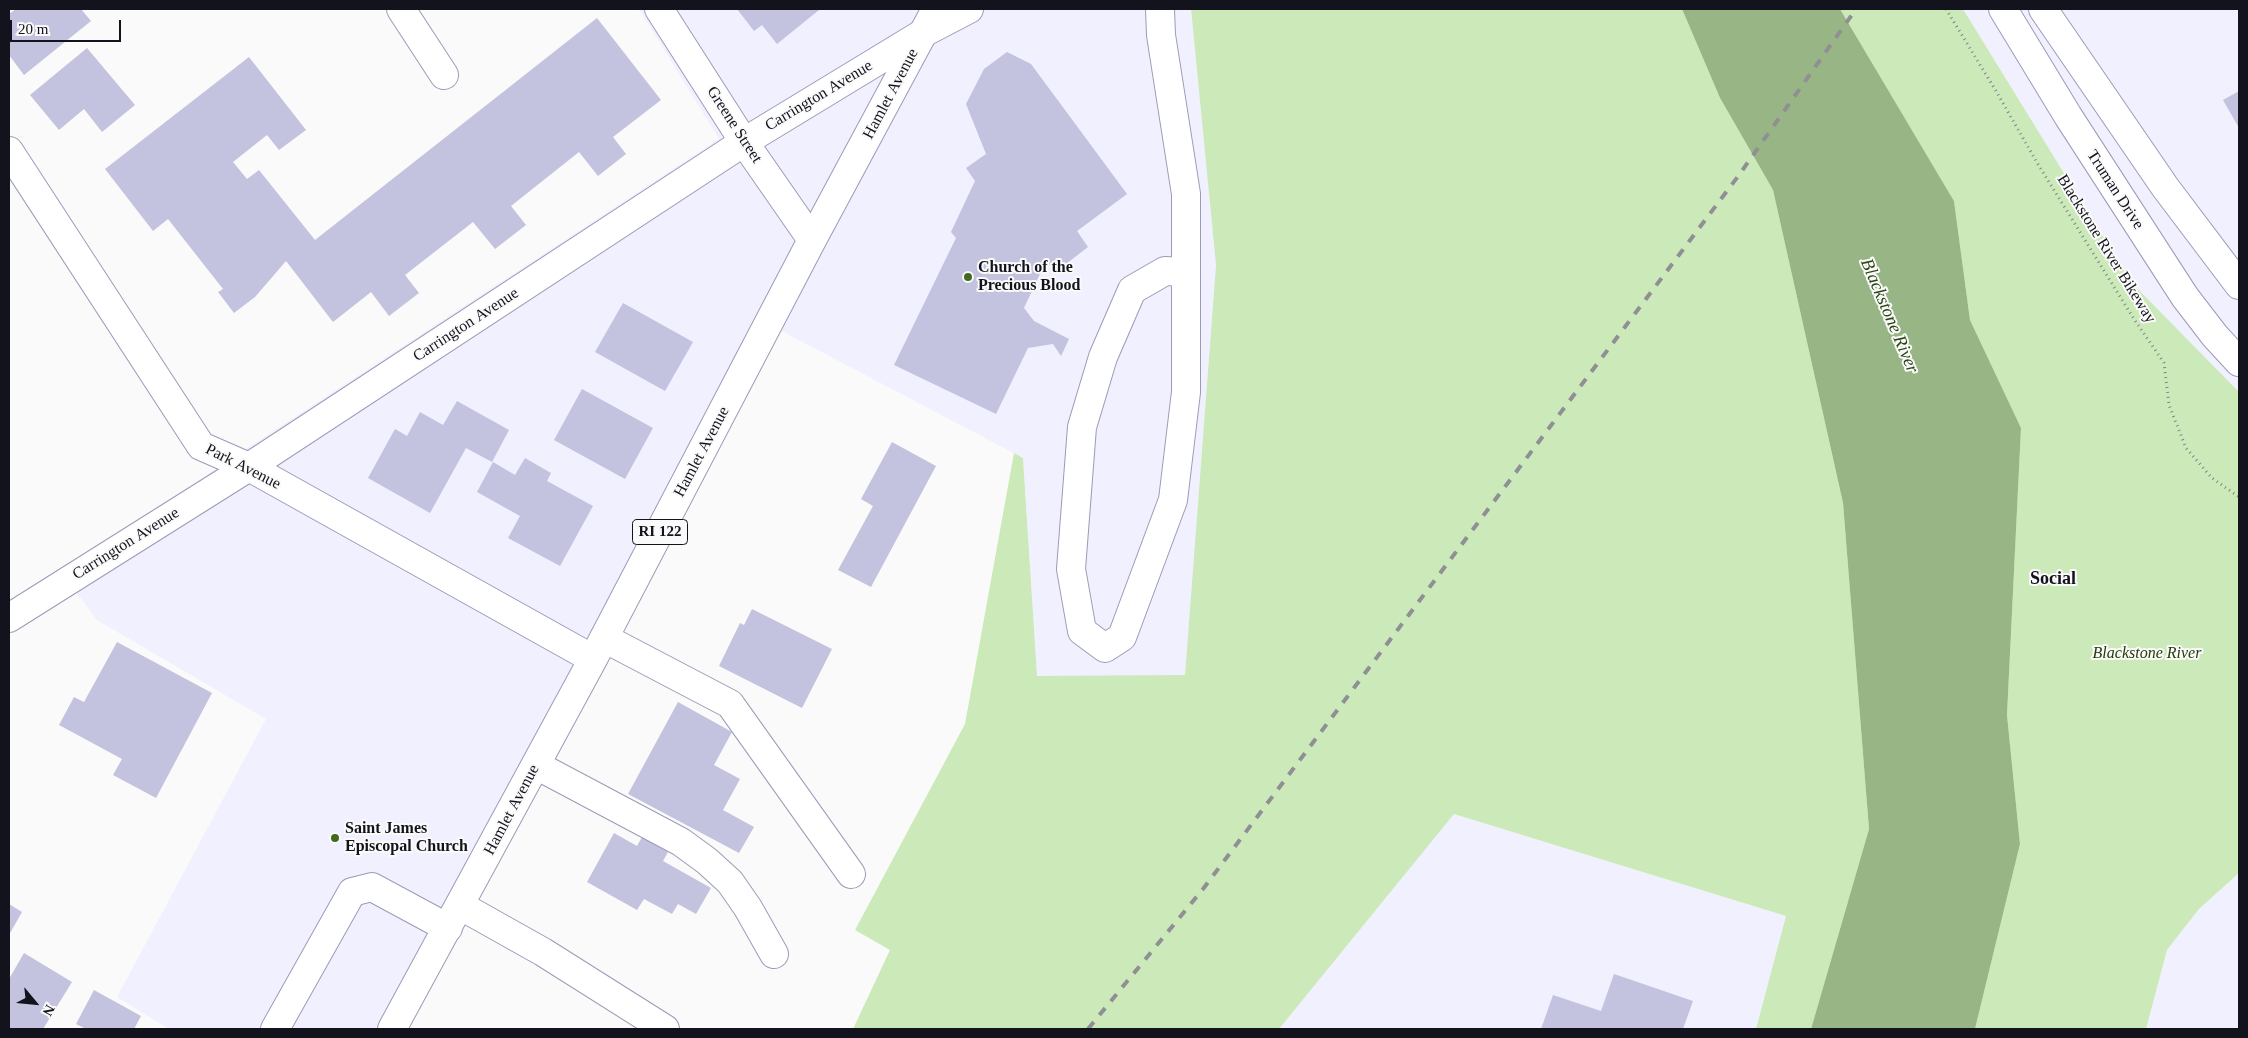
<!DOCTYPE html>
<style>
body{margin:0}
#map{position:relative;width:2248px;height:1038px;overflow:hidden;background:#fafafa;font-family:"Times New Roman",serif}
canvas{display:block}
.frame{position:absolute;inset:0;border:10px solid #13131d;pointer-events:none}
.north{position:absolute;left:10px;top:978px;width:50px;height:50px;-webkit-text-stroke:4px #fafafa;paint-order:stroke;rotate:118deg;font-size:14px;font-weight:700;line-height:20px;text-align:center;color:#13131d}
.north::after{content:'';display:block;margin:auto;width:18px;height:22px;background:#13131d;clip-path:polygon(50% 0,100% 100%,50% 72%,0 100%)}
.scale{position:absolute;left:10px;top:20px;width:111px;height:22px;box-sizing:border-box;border:2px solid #13131d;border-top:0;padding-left:6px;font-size:15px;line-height:18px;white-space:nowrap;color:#13131d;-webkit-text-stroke:4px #fafafa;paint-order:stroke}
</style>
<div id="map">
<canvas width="2248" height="1038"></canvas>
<div class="frame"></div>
<div class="north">N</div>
<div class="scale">20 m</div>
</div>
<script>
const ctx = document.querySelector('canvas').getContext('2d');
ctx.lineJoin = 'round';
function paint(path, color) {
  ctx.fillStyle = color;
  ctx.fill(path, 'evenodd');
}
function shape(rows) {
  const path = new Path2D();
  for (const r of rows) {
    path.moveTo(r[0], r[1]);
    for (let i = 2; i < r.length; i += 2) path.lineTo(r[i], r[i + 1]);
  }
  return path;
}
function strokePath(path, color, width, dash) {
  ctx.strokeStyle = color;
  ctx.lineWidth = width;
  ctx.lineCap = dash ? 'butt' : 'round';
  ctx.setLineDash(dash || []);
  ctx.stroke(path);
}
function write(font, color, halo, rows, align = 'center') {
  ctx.font = font + ' "Times New Roman",serif';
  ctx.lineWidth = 4;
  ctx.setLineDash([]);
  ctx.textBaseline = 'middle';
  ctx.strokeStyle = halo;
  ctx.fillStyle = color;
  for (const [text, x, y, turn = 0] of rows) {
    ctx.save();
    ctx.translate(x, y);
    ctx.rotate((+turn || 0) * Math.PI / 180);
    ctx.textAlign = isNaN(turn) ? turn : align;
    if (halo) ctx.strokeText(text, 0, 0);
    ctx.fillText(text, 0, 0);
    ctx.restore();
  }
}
paint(shape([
 [639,9,1191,9,1216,265,1185,676,1037,676,1023,458,759,319,380,1029,169,1029,117,997,266,719,97,620,63,575,211,472,719,139],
 [1963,9,2239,9,2239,392,2131,282],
 [1454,814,1786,916,1756,1029,1279,1029],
 [2239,873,2239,1029,2146,1029,2167,950,2199,909]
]), '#f0f0ff');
paint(shape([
 [1191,9,1682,9,1720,98,1773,190,1843,503,1869,829,1811,1029,1756,1029,1786,916,1454,814,1279,1029,853,1029,890,950,855,930,965,724,1014,453,1023,458,1037,676,1185,675,1216,265],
 [1840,9,1963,9,2131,282,2239,392,2239,873,2199,909,2167,950,2146,1029,1975,1029,2020,844,2007,715,2021,428,1970,320,1954,201]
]), '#cbe9b9');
paint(shape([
 [1682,9,1840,9,1954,201,1970,320,2021,428,2007,715,2020,844,1975,1029,1811,1029,1869,829,1843,503,1773,190,1720,98]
]), '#98b685');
paint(shape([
 [16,9,81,9,91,21,24,75,9,55,9,14],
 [737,9,818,9,819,10,777,44,762,25,754,31],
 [597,18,661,100,613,137,626,154,598,176,579,152,511,206,526,225,495,249,473,222,405,275,419,293,389,316,371,292,333,322,286,261,255,297,234,313,218,292,223,289,168,219,153,231,105,169,249,57,306,130,279,150,267,135,233,162,247,179,259,170,315,240],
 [87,48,135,105,102,132,84,109,59,130,30,95],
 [1007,52,1031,64,1127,194,1077,231,1088,247,1058,270,1045,263,1024,308,1034,321,1069,339,1061,356,1053,344,1028,348,996,414,894,365,956,238,951,232,975,181,966,168,986,154,966,104,984,69],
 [2239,91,2239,128,2223,100],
 [623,303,693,342,665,391,595,352],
 [582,389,653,428,625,479,554,440],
 [457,401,509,430,492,462,466,448,430,513,368,478,395,429,407,436,420,412,443,425],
 [892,442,936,466,871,587,838,570,873,506,861,499],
 [525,458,551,473,547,481,593,506,560,566,508,538,520,516,477,492,493,462,515,475],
 [752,609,832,649,802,708,719,666,740,623,744,625],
 [117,642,212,693,156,798,113,775,122,759,59,725,74,697,84,702],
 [678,702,732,732,714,765,740,779,723,810,754,827,739,853,628,794],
 [614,833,637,846,642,837,668,852,663,861,711,888,696,914,678,904,672,914,644,899,637,910,587,882],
 [9,904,22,912,9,935],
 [24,953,72,982,43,1029,9,1029,9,979],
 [1614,974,1693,1001,1683,1029,1541,1029,1553,995,1601,1011],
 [94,990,141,1016,134,1029,86,1029,76,1024]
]), '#c3c2df');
const minor = shape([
 [401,9,444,75],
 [1160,9,1161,35,1186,194,1186,272,1165,271,1132,290,1103,357,1082,427,1071,569,1082,631,1105,648,1122,637,1173,500,1186,392,1186,272],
 [9,618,249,467,744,142,925,32,969,9],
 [604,638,730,704,851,874],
 [536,765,681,842,707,861,730,882,748,908,774,954],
 [461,906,543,952,665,1029],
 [275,1029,352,892,372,887,448,928]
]);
const major = shape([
 [659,9,744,142,812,240],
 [2003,9,2068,116,2185,297,2215,336,2239,362],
 [2043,9,2165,187,2239,285],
 [9,151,201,446,249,467,593,659],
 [392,1029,593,659,812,240,936,9]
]);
strokePath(minor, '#9c9bb7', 30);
strokePath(major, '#9c9bb7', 30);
strokePath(shape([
 [1946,9,1996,91,2039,166,2132,316,2164,363,2169,405,2186,448,2212,478,2239,497]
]), '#838388', 3, [1, 4]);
strokePath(minor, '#fff', 28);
strokePath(major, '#fff', 28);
strokePath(shape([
 [1088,1029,1203,889,1739,175,1856,9]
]), '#8f8f94', 4, [9, 9]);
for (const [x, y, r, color] of [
 [968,277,5,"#426822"],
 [335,838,5,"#426822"]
]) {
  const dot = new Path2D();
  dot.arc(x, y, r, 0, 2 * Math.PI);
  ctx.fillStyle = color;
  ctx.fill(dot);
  strokePath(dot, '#fafafa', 2);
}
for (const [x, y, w] of [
 [660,532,55]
]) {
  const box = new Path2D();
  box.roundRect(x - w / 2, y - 12.5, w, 25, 4);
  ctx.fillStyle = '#fafafa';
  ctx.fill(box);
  strokePath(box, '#13131d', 1);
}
write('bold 15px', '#13131d', null, [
 ["RI 122",660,532]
]);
write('16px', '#13131d', '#fafafa', [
 ["Hamlet Avenue",891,94,-62],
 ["Carrington Avenue",819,96,-31],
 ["Greene Street",734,125,57],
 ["Truman Drive",2115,190,57],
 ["Blackstone River Bikeway",2106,249,58],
 ["Carrington Avenue",466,325,-33],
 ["Hamlet Avenue",702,452,-62],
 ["Park Avenue",243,467,27],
 ["Carrington Avenue",126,544,-32],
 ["Hamlet Avenue",512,810,-62]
]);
write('bold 16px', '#13131d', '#fafafa', [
 ["Church of the",978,268],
 ["Precious Blood",978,286],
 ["Saint James",345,829],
 ["Episcopal Church",345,847]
], 'left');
write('italic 16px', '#223d08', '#fafafa', [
 ["Blackstone River",2147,654]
]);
write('italic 18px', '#294511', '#fafafa', [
 ["Blackstone River",1889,316,67]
]);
write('bold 18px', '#13131d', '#fafafa', [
 ["Social",2053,579]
]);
</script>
